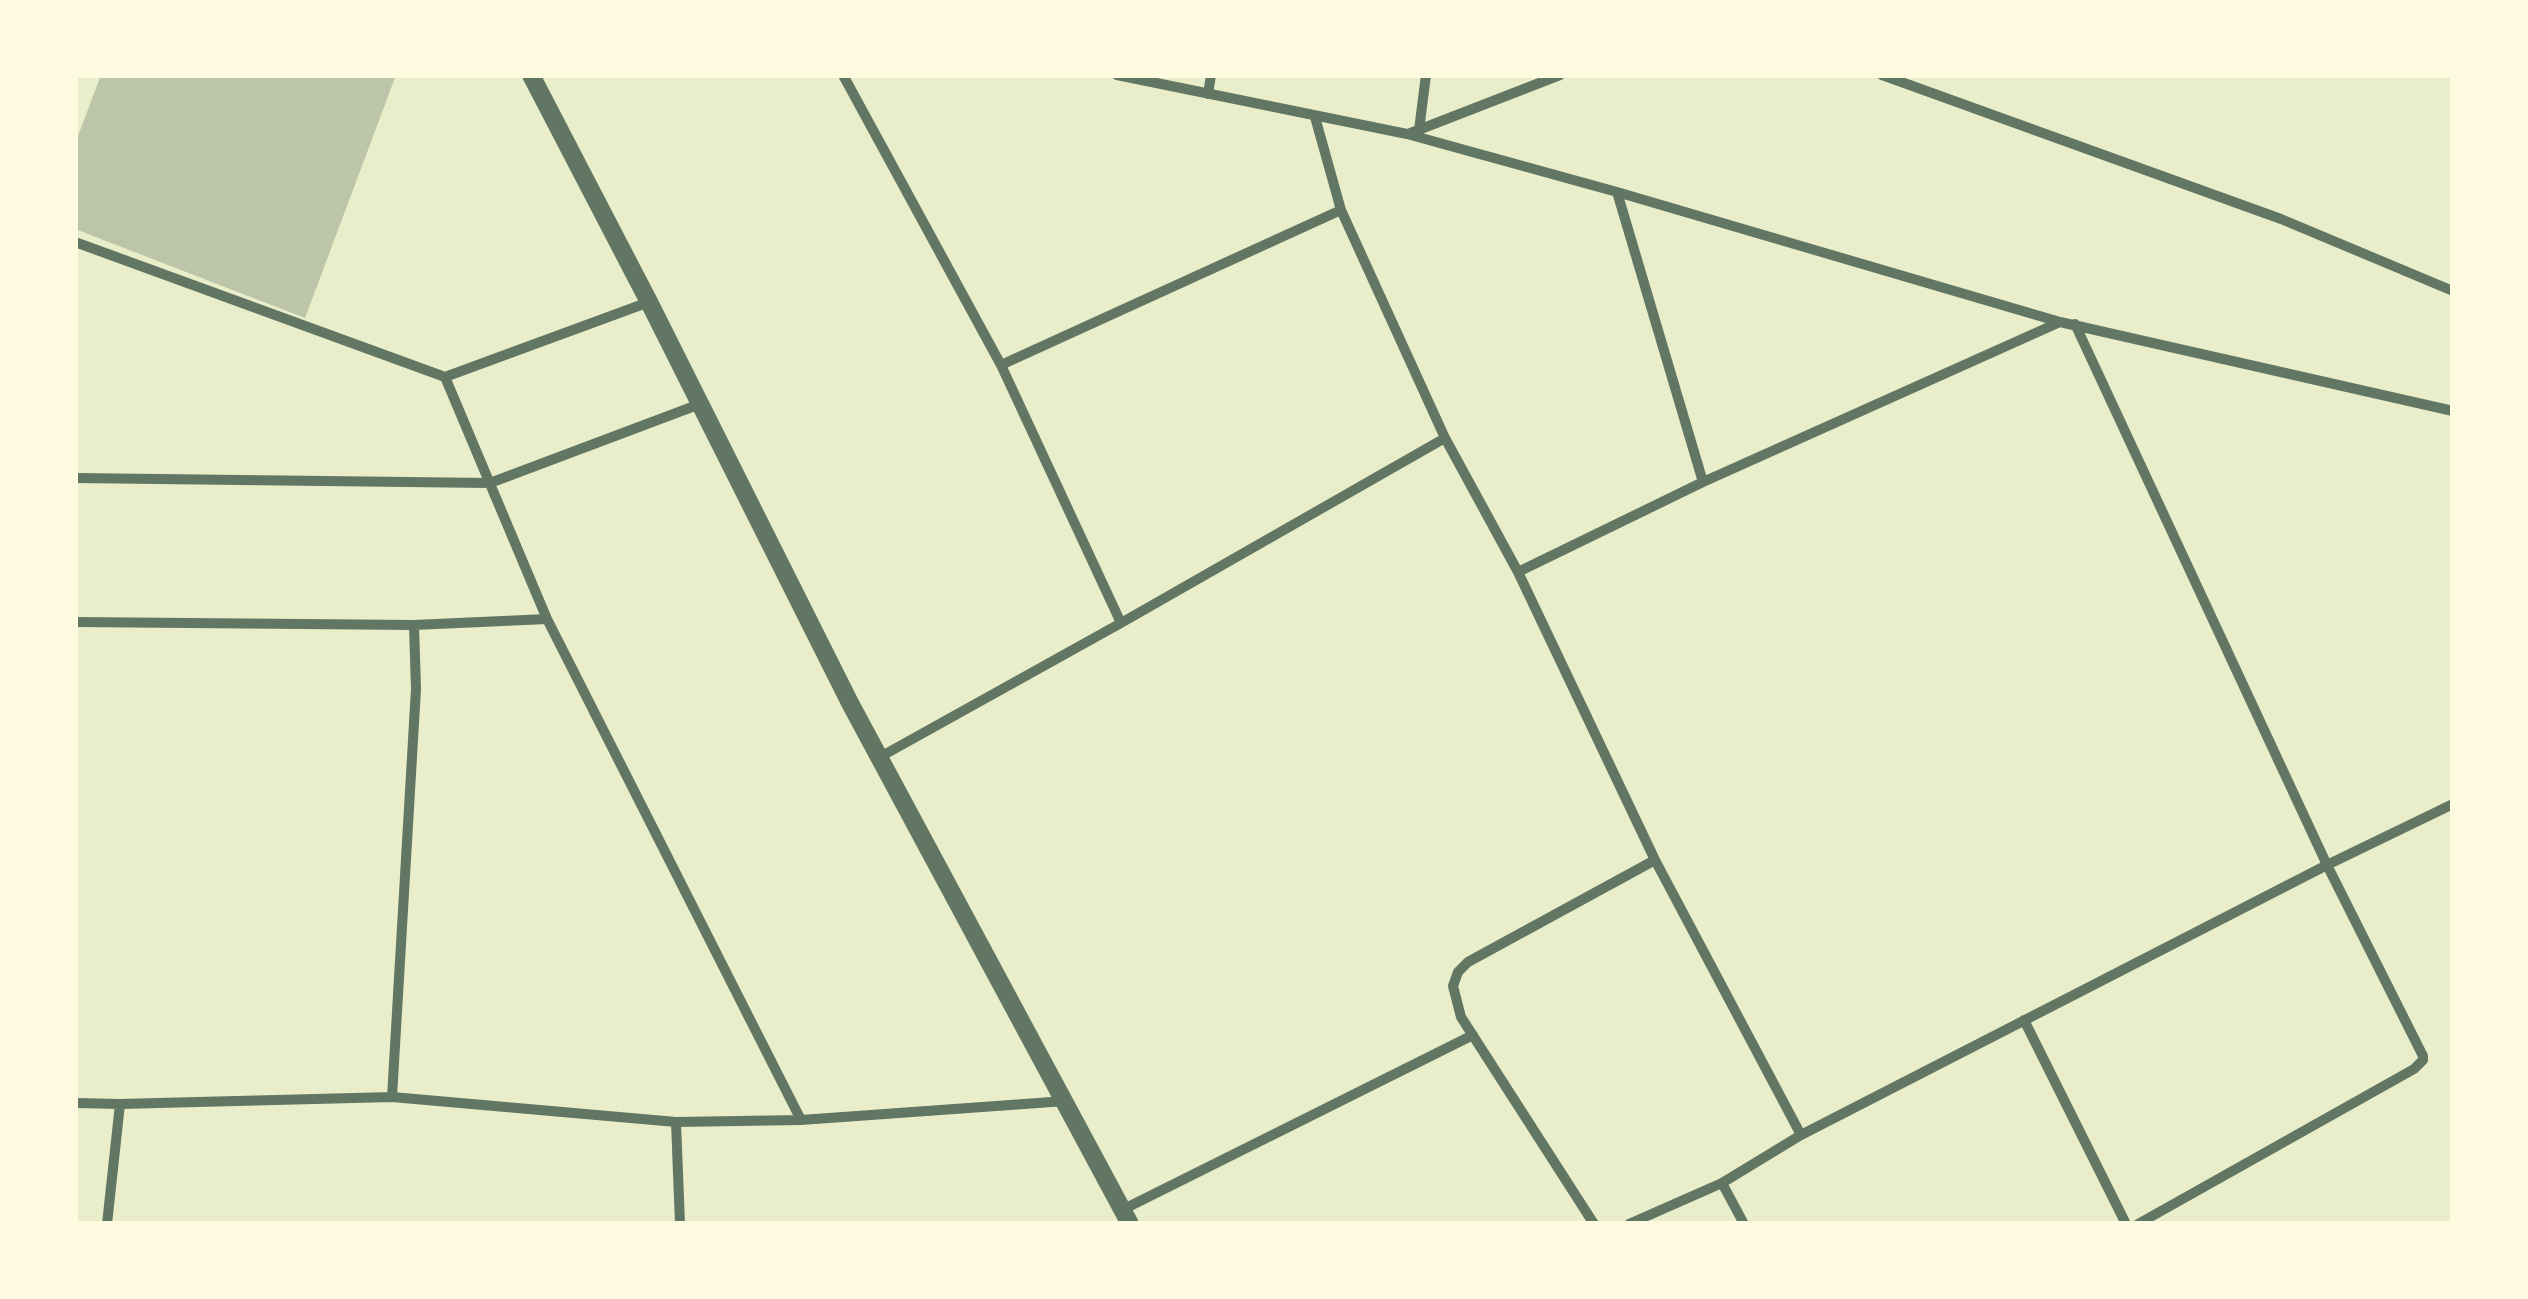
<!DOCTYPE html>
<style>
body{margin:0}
#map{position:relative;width:2528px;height:1299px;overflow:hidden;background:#e9edc9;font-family:"Golos Text",sans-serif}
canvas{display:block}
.frame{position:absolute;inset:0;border:78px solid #fefae0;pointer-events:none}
</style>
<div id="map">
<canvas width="2528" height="1299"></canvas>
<div class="frame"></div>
</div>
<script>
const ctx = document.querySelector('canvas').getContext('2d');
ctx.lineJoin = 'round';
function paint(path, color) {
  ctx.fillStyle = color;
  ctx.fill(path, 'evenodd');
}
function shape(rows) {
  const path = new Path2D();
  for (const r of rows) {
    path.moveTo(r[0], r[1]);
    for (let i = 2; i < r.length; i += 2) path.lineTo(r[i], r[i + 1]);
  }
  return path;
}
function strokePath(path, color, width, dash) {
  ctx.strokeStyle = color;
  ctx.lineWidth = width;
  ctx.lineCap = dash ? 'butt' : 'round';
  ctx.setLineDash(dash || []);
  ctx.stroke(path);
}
paint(shape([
 [101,75,396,75,305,318,75,229,75,144]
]), '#bcc5a7');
strokePath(shape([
 [843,75,1001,365,1121,623],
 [1117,75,1407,134,1617,192,2060,322,2453,411],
 [1882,75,2281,219,2453,291],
 [1208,94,1211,75],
 [1315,117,1341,210,1445,438,1518,572,1655,860,1801,1135],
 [1419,130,1426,75],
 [1408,134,1560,75],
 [1617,192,1703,482],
 [75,242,445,377,547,619,801,1120],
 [2075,324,2327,865,2423,1056,2423,1060,2414,1069,2138,1224],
 [1001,365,1341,210],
 [445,377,649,302],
 [75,478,490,483,700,404],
 [1518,572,1703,482,2060,322],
 [75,622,414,625,547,619],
 [880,757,1121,623,1445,438],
 [2024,1020,2126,1224],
 [392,1097,416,689,414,625],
 [75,1103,120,1104,392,1097,676,1122,801,1120,1066,1101],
 [676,1122,680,1224],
 [1722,1183,1744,1224],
 [1122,1210,1473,1035],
 [107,1224,120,1104],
 [1594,1224,1461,1017,1453,986,1458,972,1468,962,1655,860],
 [1629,1224,1722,1183,1801,1135,2327,865,2453,804]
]), '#617663', 10);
strokePath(shape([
 [531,75,649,302,850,703,1130,1224]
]), '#617663', 18);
</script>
